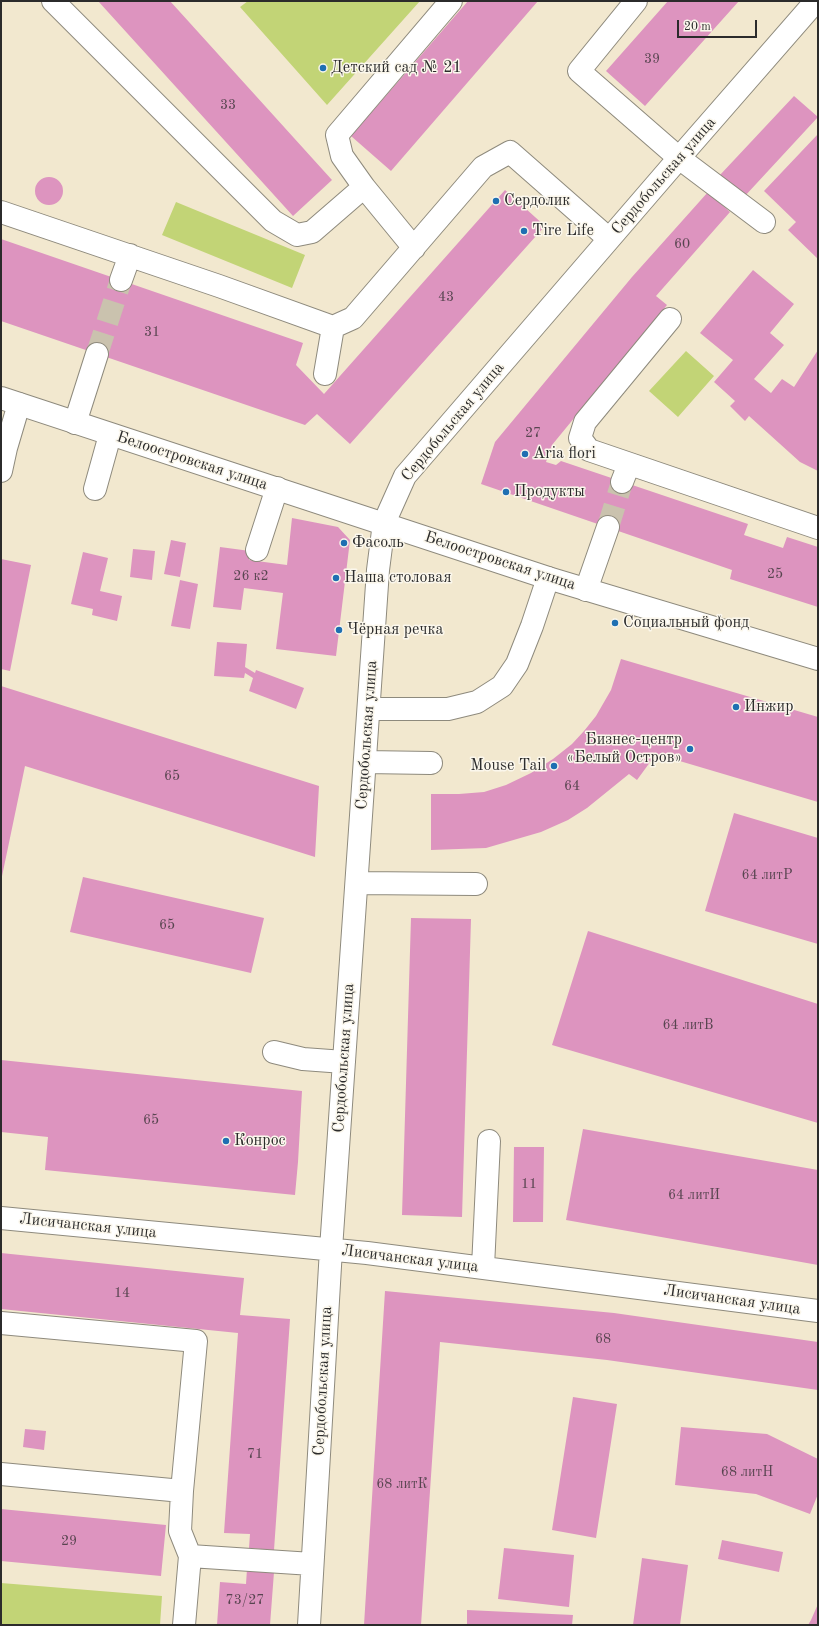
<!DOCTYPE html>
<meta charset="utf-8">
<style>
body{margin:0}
#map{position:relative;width:819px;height:1626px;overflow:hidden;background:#f2e8cf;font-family:"Old Standard TT",serif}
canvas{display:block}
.frame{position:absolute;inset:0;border:2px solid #2b2b2b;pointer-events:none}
.scale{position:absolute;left:677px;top:20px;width:80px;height:18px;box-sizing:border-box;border:2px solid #2b2b2b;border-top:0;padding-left:5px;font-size:12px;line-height:14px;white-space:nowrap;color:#2b2b2b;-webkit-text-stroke:3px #fbf7ec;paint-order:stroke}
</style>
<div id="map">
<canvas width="819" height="1626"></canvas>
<div class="frame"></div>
<div class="scale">20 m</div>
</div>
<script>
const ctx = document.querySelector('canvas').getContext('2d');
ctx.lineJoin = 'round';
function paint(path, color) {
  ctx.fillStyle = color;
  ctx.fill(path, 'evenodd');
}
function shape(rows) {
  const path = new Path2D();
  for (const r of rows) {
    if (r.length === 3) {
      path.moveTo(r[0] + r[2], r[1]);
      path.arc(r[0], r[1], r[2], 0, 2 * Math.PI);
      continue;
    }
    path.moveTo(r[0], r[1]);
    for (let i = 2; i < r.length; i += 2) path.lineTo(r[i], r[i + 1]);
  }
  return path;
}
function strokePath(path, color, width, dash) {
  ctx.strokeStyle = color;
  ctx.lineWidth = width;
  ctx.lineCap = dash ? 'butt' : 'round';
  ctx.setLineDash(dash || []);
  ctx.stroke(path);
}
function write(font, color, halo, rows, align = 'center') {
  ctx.font = font + ' "Old Standard TT",serif';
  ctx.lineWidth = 3;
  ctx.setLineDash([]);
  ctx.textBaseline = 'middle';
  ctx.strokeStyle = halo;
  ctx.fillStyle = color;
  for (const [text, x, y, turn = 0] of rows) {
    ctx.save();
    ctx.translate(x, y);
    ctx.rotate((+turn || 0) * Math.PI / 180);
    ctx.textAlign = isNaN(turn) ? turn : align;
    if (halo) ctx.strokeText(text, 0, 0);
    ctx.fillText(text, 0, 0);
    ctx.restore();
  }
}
paint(shape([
 [248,1,420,1,327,105,240,7],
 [176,202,305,255,292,288,162,235],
 [686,351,714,376,678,417,649,391],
 [1,1583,162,1596,160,1625,1,1625]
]), '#c2d476');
paint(shape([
 [98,1,170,1,332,180,293,216],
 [468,1,538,1,391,171,351,136],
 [668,1,739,1,645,106,606,71],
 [794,96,818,117,744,197,720,175],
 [818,134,818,259,788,230,796,222,764,191],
 [49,191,14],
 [505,190,545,226,350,444,317,414,305,425,1,321,1,239,303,343,296,365,324,394],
 [708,192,730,212,656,296,667,305,552,445,546,462,556,465,561,461,748,524,744,535,783,548,787,537,818,547,818,607,730,579,732,570,481,484,495,442,632,277],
 [753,270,794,304,770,333,784,345,754,379,771,393,782,379,794,387,818,350,818,471,800,462,749,416,745,421,730,406,735,401,714,382,733,360,700,333],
 [292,518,338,527,350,540,336,656,276,649,283,593,244,588,241,610,213,607,220,547,250,551,249,560,287,565],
 [171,540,186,543,180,577,164,574],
 [133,549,155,551,152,580,130,577],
 [83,552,108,558,100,591,122,596,117,621,92,615,93,609,71,604],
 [1,559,31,565,10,671,1,669],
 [180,580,198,584,190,629,171,626],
 [217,642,247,644,245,667,255,673,256,670,304,688,296,709,249,691,253,678,245,673,244,678,214,676],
 [621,659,818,717,818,802,656,754,637,780,629,774,587,808,568,820,541,832,486,848,431,850,431,794,459,794,484,792,506,785,531,773,553,759,572,744,584,731,596,716,611,690],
 [1,686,319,786,315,857,25,766,1,881],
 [734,813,818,838,818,944,705,911],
 [83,877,264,918,251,973,70,932],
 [411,918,471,919,462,1217,402,1215],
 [588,931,818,1004,818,1123,552,1045],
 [1,1060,302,1091,298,1162,295,1195,45,1170,48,1137,1,1132],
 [583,1129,818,1170,818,1265,566,1220],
 [514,1147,544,1147,543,1222,513,1222],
 [1,1253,244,1278,240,1315,290,1319,274,1550,249,1548,250,1534,224,1533,238,1333,1,1309],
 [385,1291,614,1313,818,1342,818,1390,607,1360,440,1342,421,1625,364,1625],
 [573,1397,617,1404,596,1538,552,1530],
 [681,1427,767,1434,818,1459,818,1494,810,1514,756,1494,675,1485],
 [25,1429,46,1431,44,1450,23,1447],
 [1,1509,166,1525,161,1576,1,1561],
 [722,1540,783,1552,779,1572,718,1559],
 [504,1548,574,1555,569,1607,498,1599],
 [642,1558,688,1565,680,1625,633,1625],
 [247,1569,274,1572,270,1625,217,1625,220,1582,246,1584],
 [818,1604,818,1625,808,1625,811,1620],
 [467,1610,573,1615,572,1625,467,1625]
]), '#dd94bf');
strokePath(shape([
 [97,354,121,280],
 [608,527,622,482]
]), '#cac2ae', 22, [22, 11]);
const minor = shape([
 [53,1,273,221,297,235,312,232,364,187,414,248],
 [636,1,579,71,679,158,764,222],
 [364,187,342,156,337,135,451,1],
 [1,212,219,286,333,327],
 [121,280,130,255],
 [670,319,585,422,580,438,589,450,818,528],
 [333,327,353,318,483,167,510,152,609,239],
 [325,374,333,327],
 [75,423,97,354],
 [1,471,6,448,19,404],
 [622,482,629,464],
 [95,489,110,435],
 [257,550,277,488],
 [586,590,608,527],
 [369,709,448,709,477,702,502,686,517,664,532,626,548,578],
 [365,762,431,763],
 [357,883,476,884],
 [274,1052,303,1059,344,1062],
 [1,1218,367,1253,818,1311],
 [483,1267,489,1141],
 [1,1323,196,1341,182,1491,180,1531,190,1556,312,1564],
 [1,1474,182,1491],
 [184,1625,190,1556],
 [309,1625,331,1249,378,570,384,523,405,476,679,158,816,1]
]);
const major = shape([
 [1,398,548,578,818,659]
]);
strokePath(minor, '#8e8a7d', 24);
strokePath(major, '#8e8a7d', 24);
strokePath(minor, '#fff', 22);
strokePath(major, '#fff', 22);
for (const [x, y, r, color] of [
 [323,68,4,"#1f6fb2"],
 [496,201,4,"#1f6fb2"],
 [524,231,4,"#1f6fb2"],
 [525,454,4,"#1f6fb2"],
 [506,492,4,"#1f6fb2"],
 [344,543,4,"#1f6fb2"],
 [336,578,4,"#1f6fb2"],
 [615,623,4,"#1f6fb2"],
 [339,630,4,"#1f6fb2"],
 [736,707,4,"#1f6fb2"],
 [690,749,4,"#1f6fb2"],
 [554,766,4,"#1f6fb2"],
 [226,1141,4,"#1f6fb2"]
]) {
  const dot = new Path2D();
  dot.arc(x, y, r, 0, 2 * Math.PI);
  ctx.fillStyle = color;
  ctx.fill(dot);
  strokePath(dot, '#fbf7ec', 1.5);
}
write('14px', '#584550', null, [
 ["39",652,59],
 ["33",228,105],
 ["60",682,244],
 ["43",446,297],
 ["31",152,332],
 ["27",533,433],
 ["25",775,574],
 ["26 к2",251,576],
 ["65",172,776],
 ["64",572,786],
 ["64 литР",767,875],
 ["65",167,925],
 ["64 литВ",688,1025],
 ["65",151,1120],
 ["11",529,1184],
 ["64 литИ",694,1195],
 ["14",122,1293],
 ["68",603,1339],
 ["71",255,1454],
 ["68 литН",747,1472],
 ["68 литК",402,1484],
 ["29",69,1541],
 ["73/27",245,1600]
]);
write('16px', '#2b2b2b', '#fbf7ec', [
 ["Детский сад № 21",331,68],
 ["Сердолик",504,201],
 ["Tire Life",532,231],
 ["Аria flori",533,454],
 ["Продукты",514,492],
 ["Фасоль",352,543],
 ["Наша столовая",344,578],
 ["Социальный фонд",623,623],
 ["Чёрная речка",347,630],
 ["Инжир",744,707],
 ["Бизнес-центр",682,740,"right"],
 ["«Белый Остров»",682,758,"right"],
 ["Mouse Tail",546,766,"right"],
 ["Конрос",234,1141]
], 'left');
write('16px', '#2b2b2b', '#fbf7ec', [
 ["Сердобольская улица",664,176,-49],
 ["Сердобольская улица",453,422,-50],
 ["Белоостровская улица",192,461,18],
 ["Белоостровская улица",500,561,18],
 ["Сердобольская улица",367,735,-86],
 ["Сердобольская улица",344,1058,-86],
 ["Лисичанская улица",88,1226,6],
 ["Лисичанская улица",410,1259,7],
 ["Лисичанская улица",732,1300,8],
 ["Сердобольская улица",323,1381,-87]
]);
</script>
